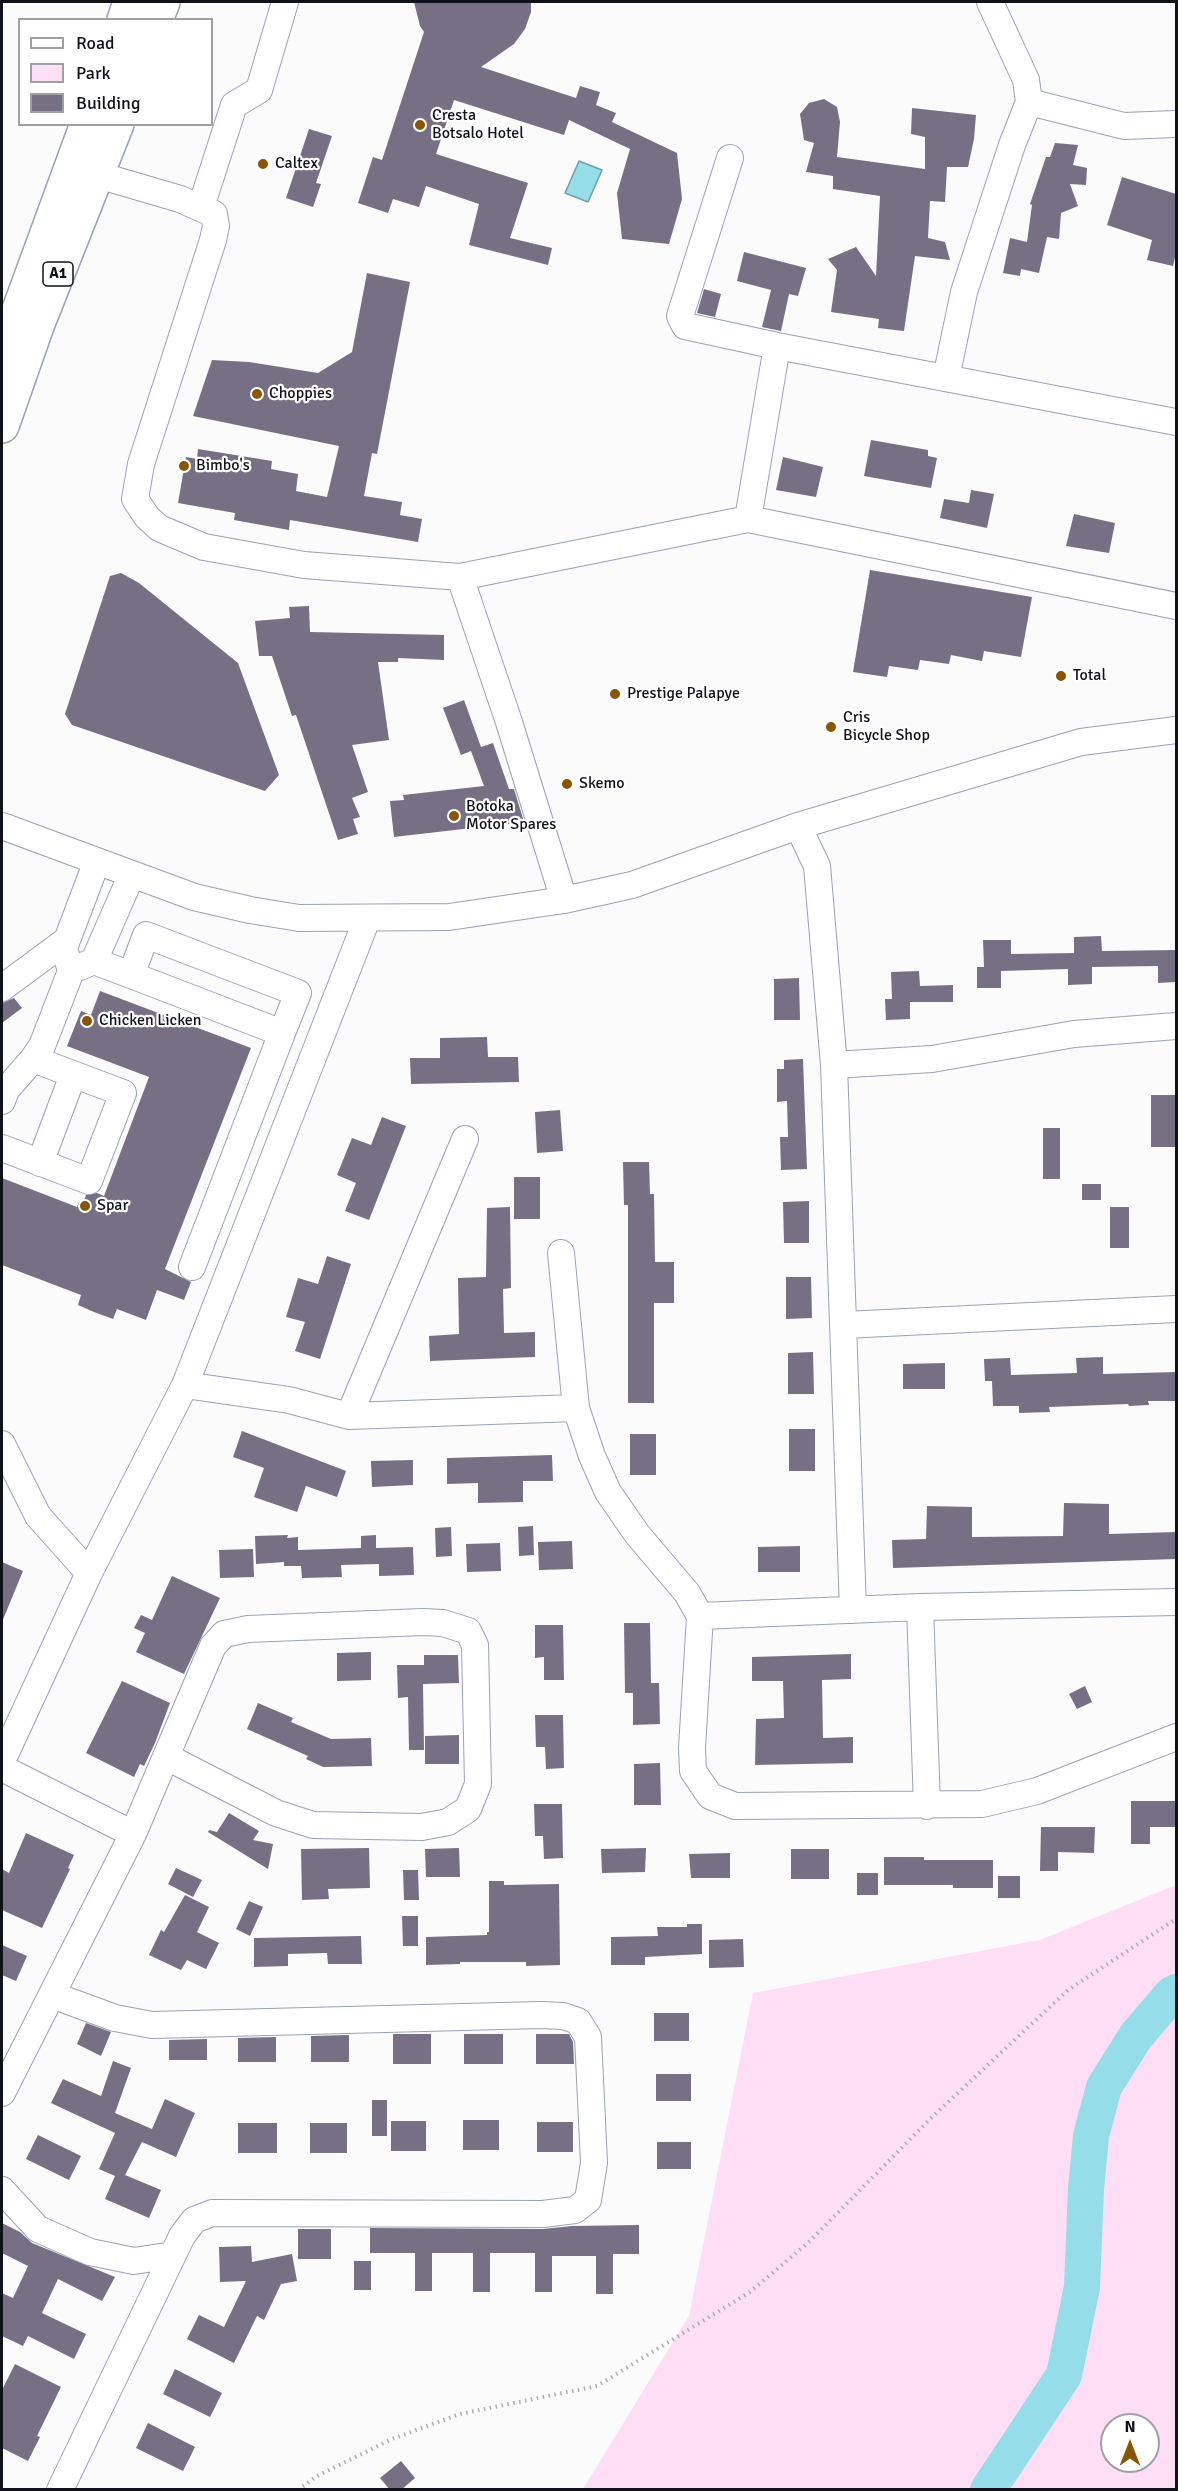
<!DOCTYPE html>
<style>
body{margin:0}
#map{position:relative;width:1178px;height:2491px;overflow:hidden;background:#fbfbfb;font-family:Signika,sans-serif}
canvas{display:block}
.frame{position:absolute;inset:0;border:3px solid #10121a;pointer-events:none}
.legend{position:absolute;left:18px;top:18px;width:195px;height:108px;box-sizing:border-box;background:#fff;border:2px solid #9fa0a3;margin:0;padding:8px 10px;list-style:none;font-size:18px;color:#10121a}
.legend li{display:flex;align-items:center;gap:12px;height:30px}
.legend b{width:30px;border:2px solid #9fa0a3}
.north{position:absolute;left:1100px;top:2413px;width:60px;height:60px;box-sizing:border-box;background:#fff;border:2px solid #9fa0a3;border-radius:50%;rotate:0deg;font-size:16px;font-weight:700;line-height:24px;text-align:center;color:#10121a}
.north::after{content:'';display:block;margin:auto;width:21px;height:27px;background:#850;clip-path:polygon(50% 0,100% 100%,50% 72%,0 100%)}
</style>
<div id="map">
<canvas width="1178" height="2491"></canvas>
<div class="frame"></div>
<ul class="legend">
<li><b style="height:8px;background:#fff"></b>Road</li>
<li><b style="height:16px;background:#fddef5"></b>Park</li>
<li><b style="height:16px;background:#776f84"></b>Building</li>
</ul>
<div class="north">N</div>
</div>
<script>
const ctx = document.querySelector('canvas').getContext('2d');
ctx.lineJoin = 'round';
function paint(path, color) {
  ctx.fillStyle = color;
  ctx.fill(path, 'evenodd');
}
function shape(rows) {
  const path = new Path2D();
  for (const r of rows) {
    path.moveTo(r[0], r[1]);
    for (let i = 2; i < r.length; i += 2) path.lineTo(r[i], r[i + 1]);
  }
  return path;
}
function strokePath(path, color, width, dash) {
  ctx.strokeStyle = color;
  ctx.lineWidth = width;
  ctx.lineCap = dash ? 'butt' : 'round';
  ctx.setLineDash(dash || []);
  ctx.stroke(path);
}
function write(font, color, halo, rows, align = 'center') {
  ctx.font = font + ' Signika,sans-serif';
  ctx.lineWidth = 4.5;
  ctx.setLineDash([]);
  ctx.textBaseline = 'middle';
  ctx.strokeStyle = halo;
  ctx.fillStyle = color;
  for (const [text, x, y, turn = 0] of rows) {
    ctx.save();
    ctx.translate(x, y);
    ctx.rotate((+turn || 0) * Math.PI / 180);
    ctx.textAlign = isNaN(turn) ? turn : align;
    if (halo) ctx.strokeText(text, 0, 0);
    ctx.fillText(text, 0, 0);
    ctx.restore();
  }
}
paint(shape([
 [1176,1885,1176,2489,583,2489,689,2316,753,1993,1040,1940],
 [1112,2425,1148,2425,1148,2461,1112,2461]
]), '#fddef5');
const water = shape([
 [579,161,602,170,588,202,565,193,579,161]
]);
paint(water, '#94dde9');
strokePath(water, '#6ca0ab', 1.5);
strokePath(shape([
 [988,2490,1064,2375,1082,2287,1086,2189,1091,2136,1104,2087,1136,2036,1172,1994,1176,1992]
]), '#94dde9', 36);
paint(shape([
 [414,2,531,2,531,12,525,29,514,44,481,67,576,98,580,86,600,92,596,105,616,113,612,122,677,153,682,199,669,244,622,239,617,193,630,149,569,120,564,135,454,100,436,154,528,183,510,238,552,248,548,265,469,245,479,204,426,186,419,207,393,199,388,213,358,203,373,157,382,160,424,32,420,26],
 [824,99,837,107,840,122,837,157,925,169,925,137,911,134,912,108,976,115,974,139,968,167,947,167,945,202,930,201,928,238,945,242,950,260,915,256,904,331,878,328,879,319,831,312,837,270,828,259,856,247,876,276,880,196,833,189,833,176,806,172,814,143,804,140,800,114,809,103],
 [309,129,332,136,316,183,321,184,313,207,286,198],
 [1055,143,1078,145,1073,165,1087,168,1086,185,1070,184,1078,206,1061,213,1059,239,1047,237,1039,273,1021,269,1020,276,1003,273,1010,238,1027,242,1032,205,1030,204,1046,157,1050,157],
 [1122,177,1176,194,1176,253,1173,266,1147,260,1152,240,1107,225],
 [744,252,806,268,798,296,789,294,781,331,762,327,771,290,737,281],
 [367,273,410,282,377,454,372,453,364,496,402,502,400,515,422,519,418,542,290,520,289,530,234,520,235,513,178,503,186,457,197,459,198,449,272,461,271,469,298,474,296,491,327,497,339,446,193,416,212,360,249,362,318,373,352,352],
 [704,289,721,294,715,317,697,313],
 [871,440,928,450,928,456,937,458,931,488,864,476],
 [783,457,823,467,816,497,776,490],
 [971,490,994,494,987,528,940,518,944,499,969,503],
 [1074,514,1115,523,1109,553,1066,546],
 [870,570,1032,597,1021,657,984,651,982,661,951,655,949,664,920,660,918,670,889,666,887,677,853,672],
 [121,573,139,583,238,663,279,775,265,791,72,725,65,714,110,576],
 [309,606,310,632,444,635,444,660,398,658,398,662,378,662,389,740,352,745,368,792,352,798,360,817,353,819,358,834,338,840,296,715,292,716,272,656,259,656,255,621,290,618,289,607],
 [464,700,481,747,493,743,509,789,514,789,524,822,394,837,390,801,404,800,403,795,484,786,471,751,461,755,443,708],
 [1101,936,1102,951,1176,950,1176,982,1158,983,1158,966,1092,967,1092,984,1068,985,1068,969,1001,971,1001,988,977,988,977,967,984,967,983,940,1011,940,1011,954,1074,953,1074,937],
 [919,971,920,986,953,985,953,1002,910,1002,910,1019,886,1020,885,999,892,999,891,972],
 [799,978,800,1020,774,1020,774,979],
 [100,991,251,1048,165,1269,191,1282,184,1300,157,1290,146,1320,117,1309,113,1319,94,1312,78,1305,81,1295,2,1265,2,1178,77,1207,79,1202,83,1203,86,1195,97,1193,104,1196,149,1077,67,1046,81,1011,91,1015],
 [14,998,22,1008,2,1023,2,1003],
 [487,1037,488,1057,518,1057,519,1082,411,1084,410,1058,440,1058,440,1038],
 [803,1059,807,1169,781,1170,780,1137,788,1137,787,1101,777,1102,777,1069,784,1069,784,1060],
 [1151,1095,1176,1095,1176,1147,1151,1147],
 [560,1110,563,1151,537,1153,535,1112],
 [382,1117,406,1126,369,1220,345,1211,356,1183,337,1175,352,1138,371,1145],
 [1043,1128,1060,1128,1060,1179,1043,1179],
 [623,1162,649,1162,650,1194,654,1194,655,1262,674,1262,674,1303,654,1303,654,1403,628,1403,628,1205,624,1205],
 [514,1177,540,1177,540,1219,514,1219],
 [1082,1184,1101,1184,1101,1200,1082,1200],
 [809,1201,809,1243,784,1243,783,1202],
 [510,1207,511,1288,503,1289,504,1333,535,1332,535,1357,430,1361,429,1336,459,1334,458,1278,486,1277,487,1208],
 [1110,1207,1129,1207,1129,1248,1110,1248],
 [327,1256,351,1264,320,1359,295,1351,305,1322,286,1317,298,1278,318,1284],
 [786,1277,811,1277,812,1318,786,1319],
 [813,1352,814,1394,788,1394,788,1353],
 [1103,1357,1103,1374,1176,1372,1176,1401,1148,1401,1149,1405,1129,1406,1128,1404,1049,1407,1050,1412,1019,1413,1019,1406,993,1406,992,1381,985,1381,984,1359,1010,1358,1011,1375,1077,1373,1076,1358],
 [945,1363,945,1389,903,1389,903,1364],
 [789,1429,815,1429,815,1471,789,1471],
 [242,1431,346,1471,337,1497,306,1486,297,1512,254,1497,264,1468,233,1457],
 [630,1434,656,1434,656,1475,630,1475],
 [552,1455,553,1481,523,1481,523,1502,478,1503,478,1483,447,1484,447,1458],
 [413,1460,413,1485,372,1487,371,1461],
 [1064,1503,1109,1504,1109,1534,1176,1532,1176,1559,893,1568,892,1540,926,1539,927,1506,972,1507,972,1537,1063,1536],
 [533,1526,534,1555,519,1556,518,1527],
 [451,1527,452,1556,436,1557,435,1528],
 [288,1535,287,1538,298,1537,298,1550,361,1548,361,1536,376,1535,376,1548,413,1547,414,1575,379,1576,379,1564,341,1565,342,1577,302,1578,301,1566,284,1566,284,1562,256,1564,255,1536],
 [572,1541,573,1569,539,1570,538,1542],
 [500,1543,501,1571,467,1572,466,1544],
 [800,1546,800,1572,758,1572,758,1547],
 [253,1549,254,1577,220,1578,219,1550],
 [2,1562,23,1571,2,1622],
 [172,1576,220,1598,184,1674,136,1652,145,1633,134,1628,141,1615,152,1620],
 [624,1623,650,1623,651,1683,659,1683,660,1724,633,1725,633,1693,625,1693],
 [535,1625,563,1625,564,1680,544,1680,544,1657,535,1658],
 [371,1652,371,1680,337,1681,337,1653],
 [851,1654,851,1679,822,1680,823,1738,853,1737,853,1763,755,1765,756,1719,784,1718,783,1681,752,1681,752,1657],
 [424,1655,458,1655,459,1683,423,1684,424,1750,409,1750,408,1697,398,1698,397,1665,424,1665],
 [122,1681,170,1703,155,1743,144,1766,140,1764,134,1777,86,1753],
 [1085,1686,1092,1702,1077,1709,1069,1694],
 [258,1703,293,1718,291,1722,331,1739,371,1738,372,1766,323,1767,306,1759,308,1756,247,1729],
 [535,1715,563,1715,564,1768,546,1769,545,1747,536,1747],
 [459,1735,459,1764,425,1764,425,1736],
 [660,1763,661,1805,634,1805,634,1764],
 [1131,1801,1176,1801,1176,1827,1150,1827,1150,1844,1131,1844],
 [534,1804,562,1804,563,1858,544,1859,543,1836,535,1836],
 [229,1813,259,1831,253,1840,273,1844,268,1869,208,1832,209,1830,217,1832],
 [1041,1827,1095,1827,1094,1853,1058,1852,1058,1871,1040,1871],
 [26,1833,74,1855,68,1868,70,1869,42,1928,2,1910,2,1869,9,1873],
 [369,1848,370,1888,328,1889,329,1899,302,1900,301,1849],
 [459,1848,460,1877,426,1877,425,1849],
 [646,1848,645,1872,602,1873,601,1849],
 [791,1849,829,1849,829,1879,791,1879],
 [730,1853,730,1878,691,1878,689,1854],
 [884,1857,924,1857,924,1860,993,1860,993,1888,953,1888,953,1885,884,1885],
 [176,1868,202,1880,193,1897,168,1884],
 [403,1870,418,1870,419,1900,404,1900],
 [857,1873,878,1873,878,1895,857,1895],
 [998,1876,1020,1876,1020,1898,998,1898],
 [489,1881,504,1881,504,1885,559,1884,560,1965,526,1966,526,1962,460,1962,460,1964,426,1965,426,1937,487,1935,487,1932,489,1932],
 [185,1895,209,1907,197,1932,219,1943,206,1969,187,1960,181,1970,149,1955,161,1930,164,1932],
 [249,1901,263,1907,250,1936,236,1929],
 [402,1916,418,1916,418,1946,403,1946],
 [687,1924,702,1924,702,1954,645,1957,645,1965,611,1965,611,1937,658,1936,657,1927,687,1927],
 [361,1936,362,1964,328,1964,327,1953,288,1954,288,1966,254,1967,254,1938],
 [743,1939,744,1967,709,1968,709,1940],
 [2,1945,27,1956,16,1981,2,1975],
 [654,2013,689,2013,689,2041,654,2041],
 [86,2023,111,2032,101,2056,77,2044],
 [393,2034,431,2034,431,2064,393,2064],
 [464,2034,503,2034,503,2064,464,2064],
 [536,2034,569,2034,573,2042,574,2064,536,2064],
 [349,2035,349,2062,311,2062,311,2036],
 [276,2037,276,2062,238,2062,238,2038],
 [207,2039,207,2060,169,2060,169,2040],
 [113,2061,131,2068,115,2113,152,2129,165,2099,195,2113,176,2157,142,2142,125,2175,161,2190,149,2218,105,2199,115,2176,99,2169,115,2133,51,2103,63,2079,101,2096],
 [656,2074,691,2074,691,2101,656,2101],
 [372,2100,387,2100,387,2136,372,2136],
 [463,2120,499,2120,499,2150,463,2150],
 [391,2121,426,2121,426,2151,391,2151],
 [537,2122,573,2122,573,2152,537,2152],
 [238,2123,277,2123,277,2153,238,2153],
 [310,2123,347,2123,347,2153,310,2153],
 [38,2135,81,2156,69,2180,26,2159],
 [657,2142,691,2142,691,2169,657,2169],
 [2,2223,20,2232,32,2243,115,2277,102,2301,58,2279,42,2313,86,2334,74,2359,28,2336,23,2346,2,2336,2,2293,13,2298,28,2266,2,2253],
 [639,2225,639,2254,613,2254,613,2294,596,2294,596,2256,552,2256,552,2292,535,2292,535,2253,490,2253,490,2292,473,2292,473,2253,432,2253,432,2291,415,2291,415,2253,370,2253,370,2228,543,2229,572,2226],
 [298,2229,331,2229,331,2259,298,2259],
 [251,2246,252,2262,292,2254,297,2281,281,2284,264,2320,257,2316,234,2363,187,2339,199,2315,224,2327,246,2281,220,2282,219,2247],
 [354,2261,371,2261,371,2290,354,2290],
 [15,2364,61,2387,37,2436,40,2437,28,2461,2,2448,2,2390],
 [175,2369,222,2393,210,2417,163,2394],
 [148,2423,195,2447,183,2471,136,2448],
 [401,2461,415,2478,401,2490,390,2490,380,2478]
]), '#776f84');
const minor = shape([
 [1029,102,1124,126,1176,124],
 [730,158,680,316,685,326,777,346,1176,422],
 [81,170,180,199,214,214,216,226,213,240,141,464,135,499,147,517,159,528,204,547,304,565,460,577,748,519,1176,606],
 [201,207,234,105,259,90,285,2],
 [946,378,964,292,1012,145,1029,102,1026,80,990,2],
 [748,519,777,346],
 [460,577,509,722,564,900],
 [2,826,194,897,250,910,299,918,449,917,564,900,632,885,798,826,1081,742,1176,730],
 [798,826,817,866,834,1065,853,1610],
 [94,961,131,975,282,1033,298,993,146,935,131,975],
 [80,967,94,961,132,874],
 [2,988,67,940],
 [834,1065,932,1059,1074,1034,1176,1026],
 [2,1101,6,1090,33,1059,42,1046,71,971,64,948,97,861],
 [2,1148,89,1181,123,1093,33,1059],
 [40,1163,73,1075],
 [561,1253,576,1408,592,1456,608,1492,637,1534,687,1593,700,1616,692,1748,693,1771,710,1796,735,1806,982,1804,1037,1791,1176,1737],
 [192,1267,282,1033],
 [844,1325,1176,1309],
 [185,1385,289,1400,349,1416,576,1408],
 [349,1416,465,1139],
 [2,1444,38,1516,89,1573],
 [920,1607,927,1806],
 [700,1616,920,1607,1176,1602],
 [2,1761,89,1573,185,1385,367,919],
 [2,1768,133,1834],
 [52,1995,115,2018,152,2025,541,2015,563,2016,578,2021,588,2037,594,2163,588,2200,575,2210,543,2214,212,2213,194,2220,182,2236,60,2490],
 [2,2093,133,1834,213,1646,224,1634,248,1629,423,1622,443,1623,468,1631,475,1645,478,1784,468,1809,448,1822,422,1827,313,1825,276,1813,167,1757],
 [2,2190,38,2229,90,2252,134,2261,173,2255]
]);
const highway = shape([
 [124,20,130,2],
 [156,20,163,2],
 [2,356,87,124],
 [2,426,37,326,117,124]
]);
strokePath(minor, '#9aa1b7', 28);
strokePath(highway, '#9aa1b7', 36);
strokePath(shape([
 [298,2490,317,2476,392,2439,460,2414,597,2386,750,2292,809,2242,930,2119,1068,1990,1176,1919]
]), '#abacae', 4, [1.5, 4.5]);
strokePath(minor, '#fff', 26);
strokePath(highway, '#fff', 33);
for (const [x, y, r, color] of [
 [420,125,6,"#850"],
 [263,164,6,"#850"],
 [257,394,6,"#850"],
 [184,466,6,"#850"],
 [1061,676,6,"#850"],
 [615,694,6,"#850"],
 [831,727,6,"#850"],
 [567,784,6,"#850"],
 [454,816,6,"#850"],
 [87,1021,6,"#850"],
 [85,1206,6,"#850"]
]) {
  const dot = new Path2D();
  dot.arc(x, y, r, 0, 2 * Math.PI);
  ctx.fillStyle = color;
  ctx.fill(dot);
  strokePath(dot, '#fff', 2);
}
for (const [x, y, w] of [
 [58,274,30]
]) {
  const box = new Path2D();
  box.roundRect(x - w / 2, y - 12, w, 24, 4.5);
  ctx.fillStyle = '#fff';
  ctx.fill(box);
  strokePath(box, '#10121a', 1.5);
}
write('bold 15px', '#10121a', null, [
 ["A1",58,274]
]);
write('16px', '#10121a', '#fff', [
 ["Cresta",432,116],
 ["Botsalo Hotel",432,134],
 ["Caltex",275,164],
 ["Choppies",269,394],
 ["Bimbo's",196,466],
 ["Total",1073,676],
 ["Prestige Palapye",627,694],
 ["Cris",843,718],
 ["Bicycle Shop",843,736],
 ["Skemo",579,784],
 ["Botoka",466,807],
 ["Motor Spares",466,825],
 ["Chicken Licken",99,1021],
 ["Spar",97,1206]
], 'left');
</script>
